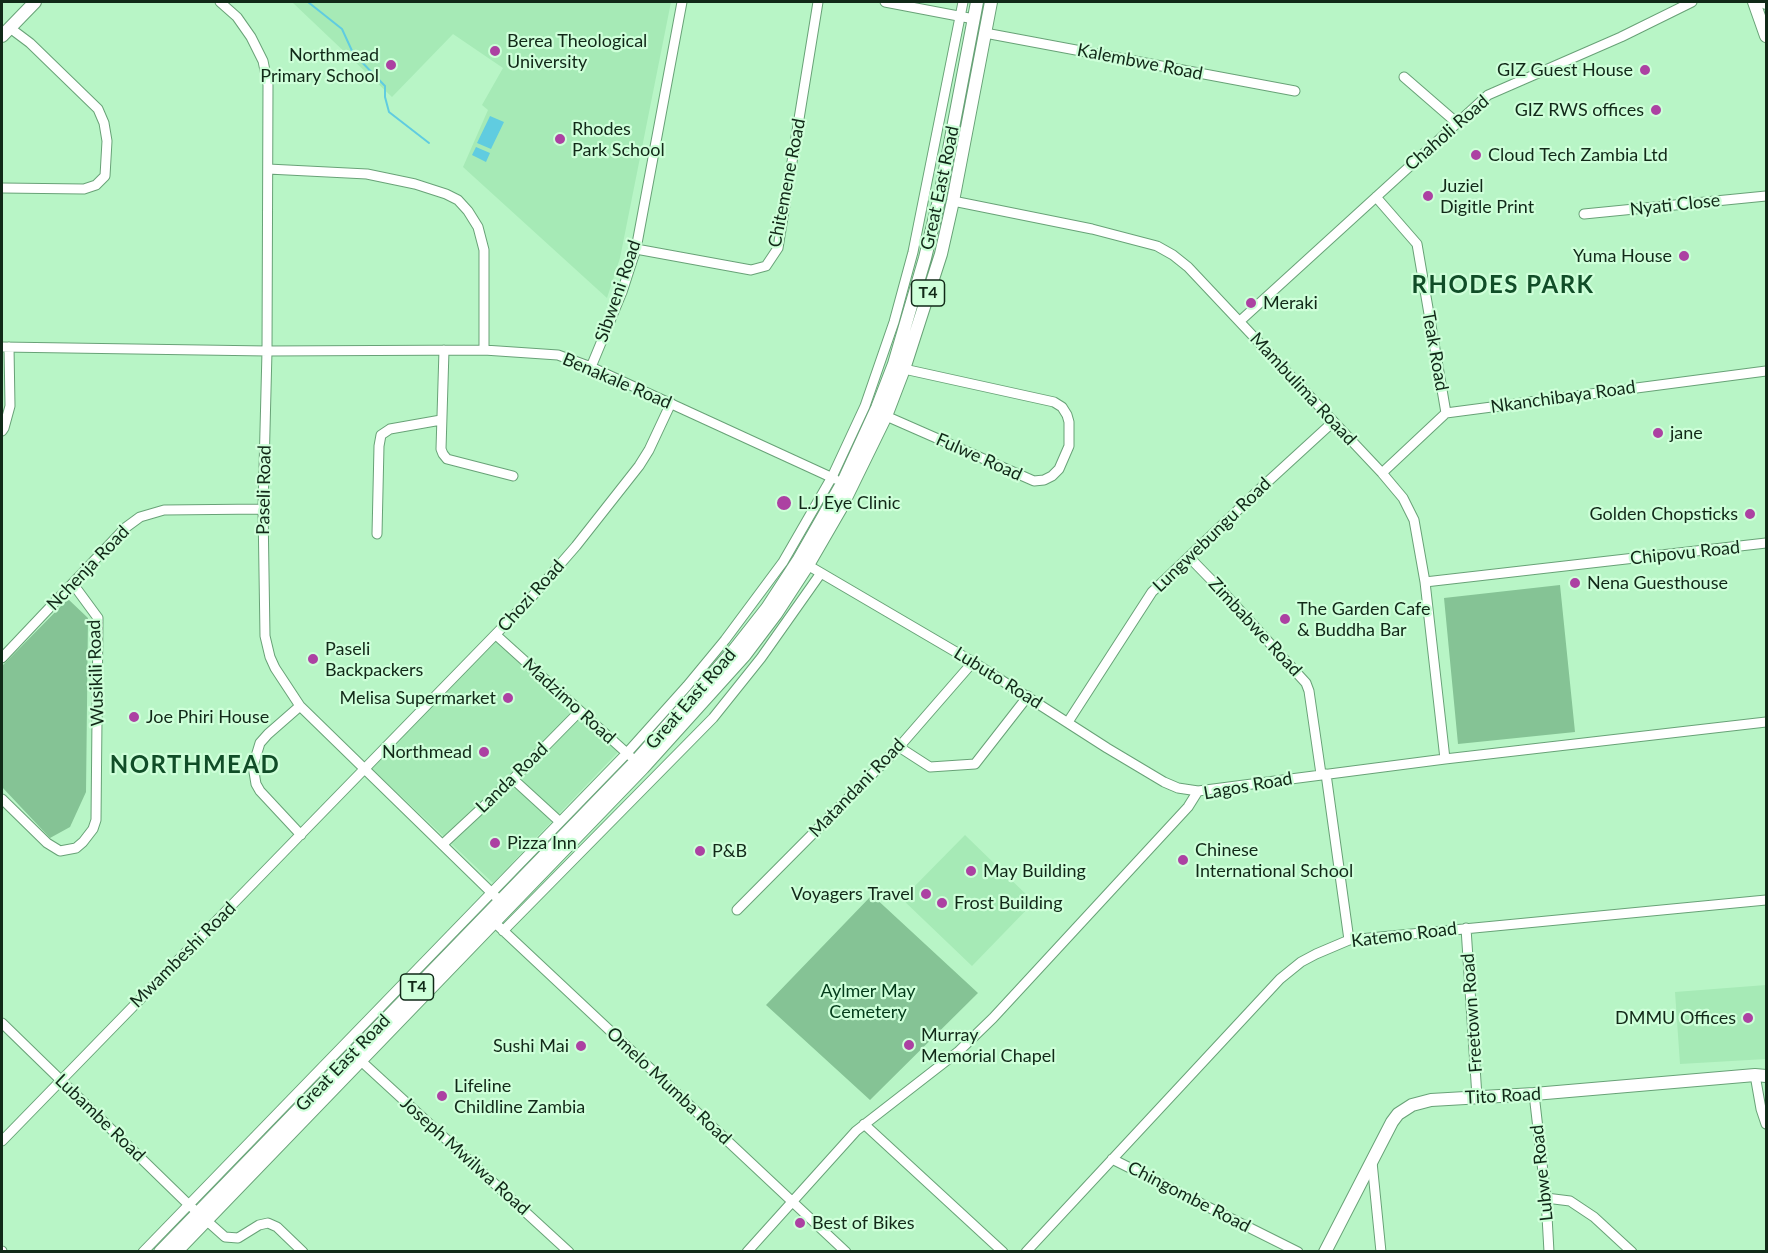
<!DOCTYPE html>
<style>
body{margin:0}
#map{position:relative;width:1768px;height:1253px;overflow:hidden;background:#b8f5c6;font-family:Lato,sans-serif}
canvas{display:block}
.frame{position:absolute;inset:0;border:3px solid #112918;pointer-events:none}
</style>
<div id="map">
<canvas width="1768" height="1253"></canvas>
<div class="frame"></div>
</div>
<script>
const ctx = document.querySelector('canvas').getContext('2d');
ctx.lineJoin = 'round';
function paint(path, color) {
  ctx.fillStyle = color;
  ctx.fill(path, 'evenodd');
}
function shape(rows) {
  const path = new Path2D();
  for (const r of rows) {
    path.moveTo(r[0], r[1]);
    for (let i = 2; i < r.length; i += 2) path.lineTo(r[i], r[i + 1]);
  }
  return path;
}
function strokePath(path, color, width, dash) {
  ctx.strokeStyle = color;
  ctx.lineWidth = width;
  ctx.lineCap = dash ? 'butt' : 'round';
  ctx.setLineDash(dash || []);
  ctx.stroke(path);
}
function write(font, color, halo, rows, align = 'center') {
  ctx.font = font + ' Lato,sans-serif';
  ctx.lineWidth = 4.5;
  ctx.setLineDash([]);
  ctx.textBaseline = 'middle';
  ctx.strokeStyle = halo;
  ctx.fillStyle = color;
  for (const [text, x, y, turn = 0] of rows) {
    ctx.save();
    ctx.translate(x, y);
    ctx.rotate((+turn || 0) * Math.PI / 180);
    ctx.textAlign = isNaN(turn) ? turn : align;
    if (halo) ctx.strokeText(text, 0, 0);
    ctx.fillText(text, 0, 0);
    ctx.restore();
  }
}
paint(shape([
 [292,2,671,2,620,258,607,298,463,167,488,110,482,105,503,68,453,34,392,97],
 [492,632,618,752,493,883,367,764],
 [965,835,1034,902,972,966,902,899],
 [1766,985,1766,1059,1680,1064,1675,992]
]), '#a6eab6');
paint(shape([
 [1560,585,1575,732,1458,744,1444,598],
 [68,599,88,618,86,792,70,827,50,838,2,787,2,666],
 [872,895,978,993,870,1100,766,1005]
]), '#85c395');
paint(shape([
 [490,116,504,122,491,149,477,143],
 [476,147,490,153,486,162,472,155]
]), '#60cce0');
strokePath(shape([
 [308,2,342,29,353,53,385,86,385,97,389,112,429,143]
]), '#60cce0', 2);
const minor = shape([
 [220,2,237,17,251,37,263,61,268,85,267,351,263,509,265,636,270,657,275,668,300,706,496,897],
 [885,2,974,19],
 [985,33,1295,91],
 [1404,77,1457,123],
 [268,169,367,174,415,184,446,194,458,200,468,211,478,227,484,250,484,350],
 [2,188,84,189,96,185,105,176,107,141,104,123,98,109,30,43,10,28],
 [1376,197,1417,244,1446,413],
 [953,201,1092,229,1157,246,1173,255,1188,267,1382,473,1403,498,1414,520,1425,582,1445,759],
 [1584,214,1766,196],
 [636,249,751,270,766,266,778,248,818,2],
 [1240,321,1488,95,1621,37,1692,2],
 [2,347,267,351,484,350,558,355,591,367,835,479],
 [444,350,441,449,443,454,447,459,513,476],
 [591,367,622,292,636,249,682,2],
 [886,416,1034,481,1044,480,1052,476,1059,469,1069,446,1069,422,1067,415,1062,407,1054,402,904,369],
 [2,431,4,428,10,406,9,347],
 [1382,473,1446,413,1766,371],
 [377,534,379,446,381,435,390,429,441,420],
 [1189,557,1224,593,1306,683,1309,691,1321,774],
 [804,563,973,662,1107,748,1164,782,1178,788,1198,791],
 [1425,582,1766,543],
 [496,635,630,756],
 [2,658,125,528,140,517,164,510,263,509],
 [300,706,268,734,260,743,253,766,256,784,260,791,301,835],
 [1068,722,1152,592,1262,487,1333,422],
 [899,747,930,767,975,764,1028,696],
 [1326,774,1349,940],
 [513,779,560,822],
 [2,799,47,843,60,851,76,848,83,842,93,829,96,820,98,618,73,584],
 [443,844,513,779,580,711],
 [737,910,899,747,973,662],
 [493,921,846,1252],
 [1466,928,1477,1097],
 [503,931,713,718,761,658,821,573],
 [2,1023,188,1204,225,1237,238,1238,259,1225,268,1223,277,1227,303,1252],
 [361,1061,569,1252],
 [1755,1075,1761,1109,1766,1124],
 [1534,1094,1546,1198,1549,1252],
 [864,1124,1003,1252],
 [2,1141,529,600,576,546,639,466,649,450,671,403],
 [1112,1159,1298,1252],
 [1372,1162,1381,1252],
 [1546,1198,1570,1201,1594,1217,1632,1252],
 [2,1251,2,1252],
 [143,1252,627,753,687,686,725,640,783,562,832,477,865,406,894,322,913,252,963,2],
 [747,1252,856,1131,959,1051,993,1018,1188,807,1198,791,1445,759,1766,722],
 [1026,1252,1280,979,1301,962,1316,954,1349,940,1766,900]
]);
const major = shape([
 [1754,2,1766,36],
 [1766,2,1766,3],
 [2,36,35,2],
 [160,1252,636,761,734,650,767,608,799,559,843,482,877,408,894,364,925,258,940,196,977,2],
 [176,1252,643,768,745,655,776,614,808,565,841,508,886,416,904,369,941,254,953,201,991,2],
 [1325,1252,1392,1122,1398,1114,1412,1105,1431,1100,1534,1094,1755,1075,1766,1076]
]);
strokePath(minor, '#68a277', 11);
strokePath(major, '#68a277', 14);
strokePath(minor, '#fff', 9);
strokePath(major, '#fff', 12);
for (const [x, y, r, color] of [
 [495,51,6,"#ac41a2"],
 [391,65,6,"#ac41a2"],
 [1645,70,6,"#ac41a2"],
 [1656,110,6,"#ac41a2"],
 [560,139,6,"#ac41a2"],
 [1476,155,6,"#ac41a2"],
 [1428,196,6,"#ac41a2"],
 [1684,256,6,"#ac41a2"],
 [1251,303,6,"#ac41a2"],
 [1658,433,6,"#ac41a2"],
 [784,503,8,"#ac41a2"],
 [1750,514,6,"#ac41a2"],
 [1575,583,6,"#ac41a2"],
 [1285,619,6,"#ac41a2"],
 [313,659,6,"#ac41a2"],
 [508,698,6,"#ac41a2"],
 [134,717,6,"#ac41a2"],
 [484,752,6,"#ac41a2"],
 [495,843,6,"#ac41a2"],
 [700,851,6,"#ac41a2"],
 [1183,860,6,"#ac41a2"],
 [971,871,6,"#ac41a2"],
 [926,894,6,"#ac41a2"],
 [942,903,6,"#ac41a2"],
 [1748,1018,6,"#ac41a2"],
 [909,1045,6,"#ac41a2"],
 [581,1046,6,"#ac41a2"],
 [442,1096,6,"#ac41a2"],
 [800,1223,6,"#ac41a2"]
]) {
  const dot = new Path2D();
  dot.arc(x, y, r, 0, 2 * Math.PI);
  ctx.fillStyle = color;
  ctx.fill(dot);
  strokePath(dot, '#ceffd9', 2);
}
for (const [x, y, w] of [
 [928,293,33],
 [417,987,33]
]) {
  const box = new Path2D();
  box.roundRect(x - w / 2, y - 13, w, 26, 4.5);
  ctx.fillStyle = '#ceffd9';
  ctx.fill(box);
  strokePath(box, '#112918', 1.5);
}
write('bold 16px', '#112918', null, [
 ["T4",928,293],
 ["T4",417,987]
]);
write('18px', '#112918', '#ceffd9', [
 ["Berea Theological",507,41],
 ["University",507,62],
 ["Northmead",379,55,"right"],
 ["Primary School",379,76,"right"],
 ["GIZ Guest House",1633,70,"right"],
 ["GIZ RWS offices",1644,110,"right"],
 ["Rhodes",572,129],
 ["Park School",572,150],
 ["Cloud Tech Zambia Ltd",1488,155],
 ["Juziel",1440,186],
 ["Digitle Print",1440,207],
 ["Yuma House",1672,256,"right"],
 ["Meraki",1263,303],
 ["jane",1670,433],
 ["L.J Eye Clinic",798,503],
 ["Golden Chopsticks",1738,514,"right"],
 ["Nena Guesthouse",1587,583],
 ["The Garden Cafe",1297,609],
 ["& Buddha Bar",1297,630],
 ["Paseli",325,649],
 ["Backpackers",325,670],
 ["Melisa Supermarket",496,698,"right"],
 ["Joe Phiri House",146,717],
 ["Northmead",472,752,"right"],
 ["Pizza Inn",507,843],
 ["Chinese",1195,850],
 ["International School",1195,871],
 ["P&B",712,851],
 ["May Building",983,871],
 ["Voyagers Travel",914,894,"right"],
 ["Frost Building",954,903],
 ["DMMU Offices",1736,1018,"right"],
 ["Murray",921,1035],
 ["Memorial Chapel",921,1056],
 ["Sushi Mai",569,1046,"right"],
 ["Lifeline",454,1086],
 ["Childline Zambia",454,1107],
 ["Best of Bikes",812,1223]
], 'left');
write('18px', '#112918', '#ceffd9', [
 ["Kalembwe Road",1140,62,11],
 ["Chaholi Road",1447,133,-41],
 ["Chitemene Road",787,183,-79],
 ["Great East Road",940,188,-78],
 ["Nyati Close",1675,205,-6],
 ["Sibweni Road",618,291,-71],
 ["Teak Road",1435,351,80],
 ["Benakale Road",617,381,23],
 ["Mambulima Roaad",1303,389,47],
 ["Nkanchibaya Road",1563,397,-8],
 ["Fulwe Road",979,457,24],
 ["Paseli Road",264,490,-89],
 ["Lungwebungu Road",1212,535,-44],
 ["Chipovu Road",1685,553,-6],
 ["Nchenja Road",88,568,-46],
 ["Chozi Road",531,596,-48],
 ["Zimbabwe Road",1255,627,47],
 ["Wusikili Road",96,673,-92],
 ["Lubuto Road",998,678,32],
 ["Great East Road",691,699,-49],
 ["Madzimo Road",569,701,42],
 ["Landa Road",512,778,-44],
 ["Lagos Road",1248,786,-10],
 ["Matandani Road",857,788,-46],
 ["Katemo Road",1404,935,-7],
 ["Mwambeshi Road",183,955,-45],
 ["Freetown Road",1472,1013,-94],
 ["Great East Road",343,1063,-46],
 ["Omelo Mumba Road",669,1086,43],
 ["Tito Road",1503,1096,-3],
 ["Lubambe Road",100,1118,44],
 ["Joseph Mwilwa Road",465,1156,42],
 ["Lubwe Road",1542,1173,-96],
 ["Chingombe Road",1189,1197,27]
]);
write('18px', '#023a19', '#ceffd9', [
 ["Aylmer May",868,991],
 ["Cemetery",868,1012]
]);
ctx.letterSpacing = '1.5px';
write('bold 24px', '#104d27', '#ceffd9', [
 ["RHODES PARK",1503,285],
 ["NORTHMEAD",195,765]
]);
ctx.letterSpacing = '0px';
</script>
